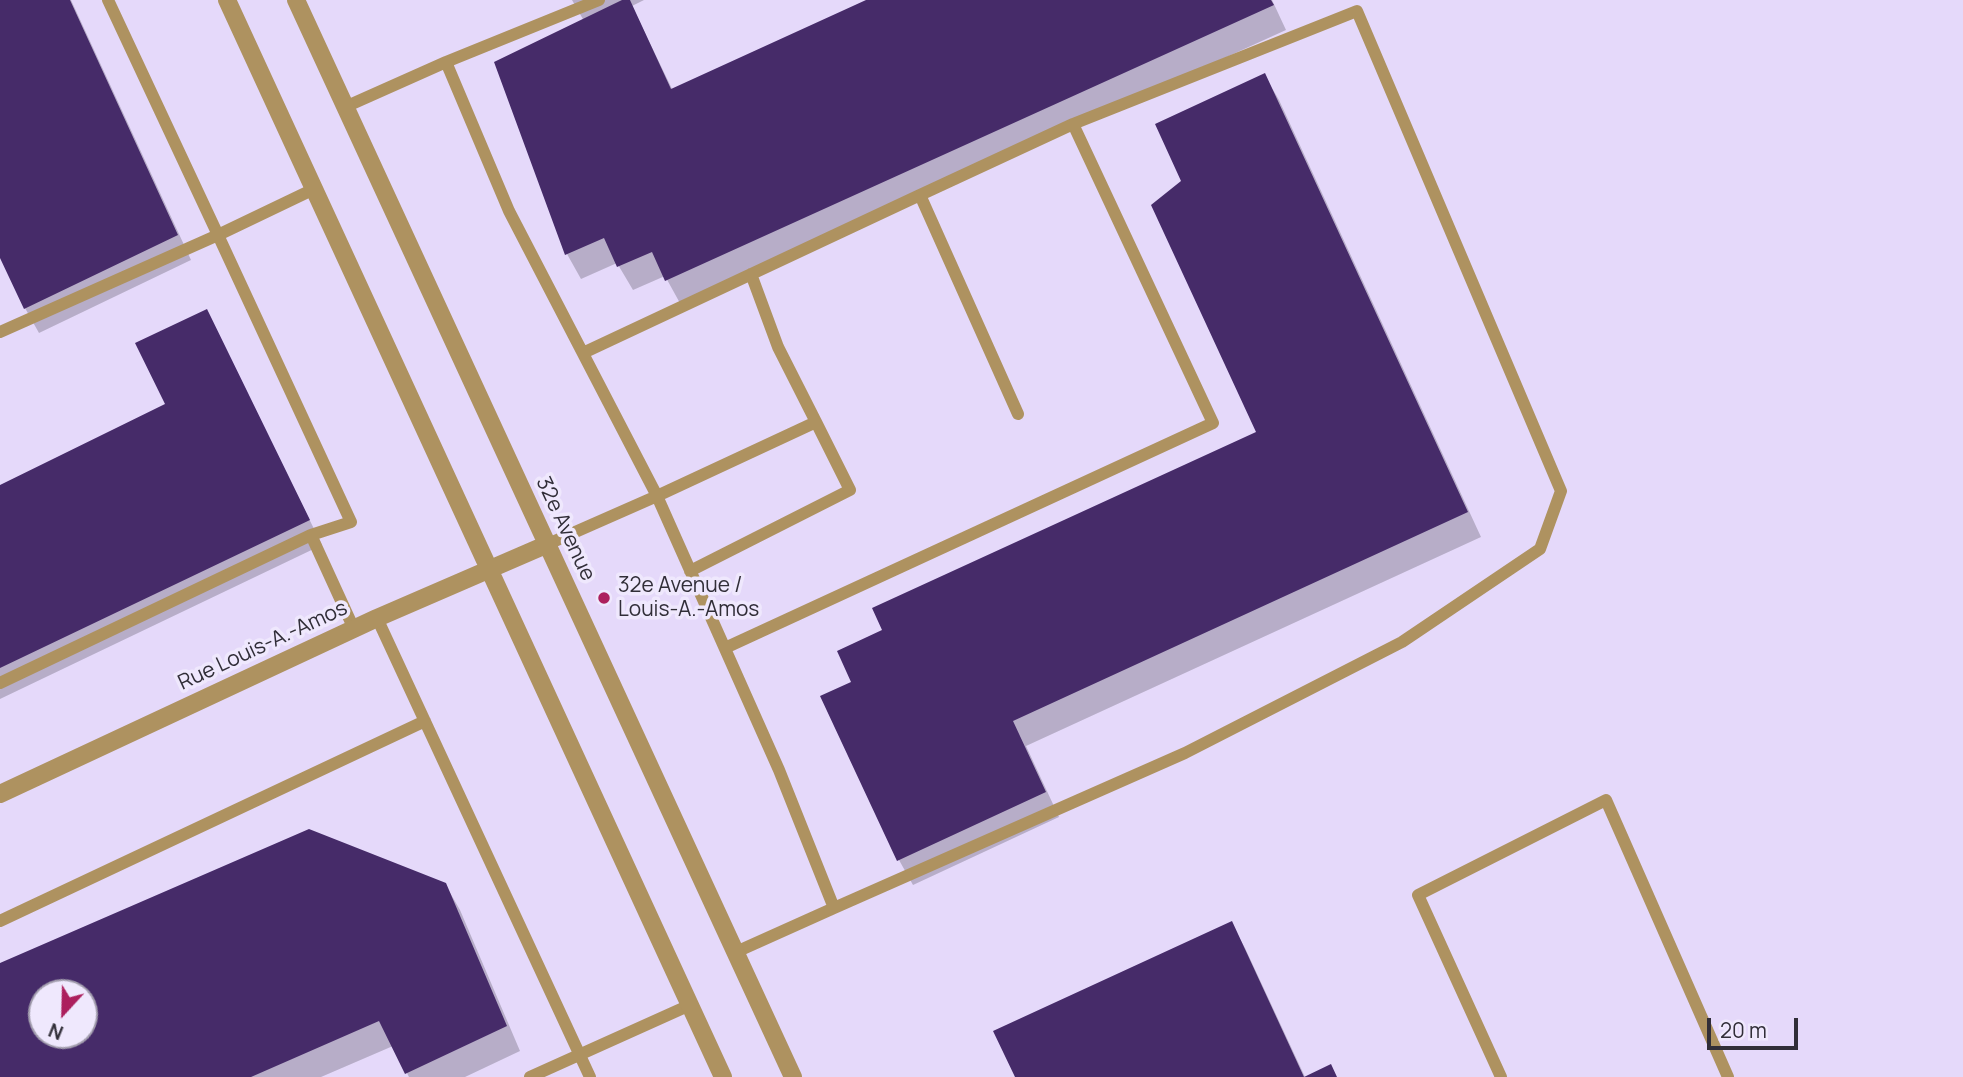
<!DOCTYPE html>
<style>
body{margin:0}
#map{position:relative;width:1963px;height:1077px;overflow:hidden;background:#efe8fd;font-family:Manrope,sans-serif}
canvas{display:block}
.north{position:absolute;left:28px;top:979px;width:70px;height:70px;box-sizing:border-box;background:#efe8fd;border:2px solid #a39eae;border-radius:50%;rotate:202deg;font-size:19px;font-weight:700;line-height:28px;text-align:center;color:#312e38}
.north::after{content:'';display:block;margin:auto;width:24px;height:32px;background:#ac1f5d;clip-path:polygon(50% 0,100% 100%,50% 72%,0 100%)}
.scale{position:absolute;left:1707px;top:1018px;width:91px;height:32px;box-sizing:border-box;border:4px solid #312e38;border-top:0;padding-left:9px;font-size:21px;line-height:24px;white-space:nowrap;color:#312e38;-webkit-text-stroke:5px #efe8fd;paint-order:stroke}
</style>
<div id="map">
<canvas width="1963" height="1077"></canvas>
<div class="north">N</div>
<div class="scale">20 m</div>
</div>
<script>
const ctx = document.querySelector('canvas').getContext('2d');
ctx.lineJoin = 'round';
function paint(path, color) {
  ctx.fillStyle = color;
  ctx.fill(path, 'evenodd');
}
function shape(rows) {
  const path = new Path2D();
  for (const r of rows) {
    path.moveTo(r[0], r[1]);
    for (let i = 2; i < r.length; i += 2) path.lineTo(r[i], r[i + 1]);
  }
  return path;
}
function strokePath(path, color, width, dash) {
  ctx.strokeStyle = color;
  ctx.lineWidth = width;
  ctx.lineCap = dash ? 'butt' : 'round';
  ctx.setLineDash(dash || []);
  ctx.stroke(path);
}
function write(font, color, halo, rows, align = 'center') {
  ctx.font = font + ' Manrope,sans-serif';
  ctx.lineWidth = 7;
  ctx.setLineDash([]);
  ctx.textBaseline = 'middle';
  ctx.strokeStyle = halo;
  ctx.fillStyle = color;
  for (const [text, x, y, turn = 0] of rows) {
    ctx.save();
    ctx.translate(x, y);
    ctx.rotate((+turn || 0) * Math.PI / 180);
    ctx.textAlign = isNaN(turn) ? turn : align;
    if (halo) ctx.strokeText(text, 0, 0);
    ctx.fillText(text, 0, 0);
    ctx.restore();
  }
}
paint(shape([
 [0,0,1963,0,1963,1077,0,1077],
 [42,993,84,993,84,1035,42,1035]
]), '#e5d9fa');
paint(shape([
 [0,0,71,0,191,260,39,333,25,308,0,254],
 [572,0,644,0,632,6,673,91,870,0,1272,0,1286,30,681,305,665,276,633,290,617,263,581,279,567,254,496,63,584,21],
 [1265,76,1279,100,1481,537,1026,746,1059,817,913,885,899,860,853,683,884,631,1258,432,1184,181],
 [206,311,322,545,0,699,0,487,167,405],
 [445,884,460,910,520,1051,465,1077,409,1077,393,1046,321,1077,0,1077,0,965],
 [42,993,84,993,84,1035,42,1035],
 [1231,923,1245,948,1305,1077,1017,1077]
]), '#0003');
paint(shape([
 [0,0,70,0,178,235,24,309,0,258],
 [622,0,630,0,671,89,866,0,1271,0,1274,5,665,281,652,252,617,267,604,238,565,255,494,62],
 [1265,73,1468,512,1013,721,1046,792,897,861,820,696,851,682,837,651,882,630,872,608,1256,432,1151,205,1181,181,1155,124],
 [207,309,310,520,0,668,0,485,165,404,135,343],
 [309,829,446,883,507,1026,405,1074,379,1021,251,1077,0,1077,0,963],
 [42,993,84,993,84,1035,42,1035],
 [1232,921,1304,1077,1331,1064,1337,1077,1015,1077,993,1031]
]), '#462b69');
strokePath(shape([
 [446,62,599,0],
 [345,107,446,62,509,211,657,496,816,422,850,490,690,571],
 [751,274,778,347,816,422],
 [0,332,218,235,108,0],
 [583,353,920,195,1018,414],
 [311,535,354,629],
 [548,544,657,496,779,770,834,908,736,952],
 [377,618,590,1077],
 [725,648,1213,423,1073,124,920,195],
 [0,683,311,535,351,522,218,235,314,189],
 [834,908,1185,753,1402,642,1540,549,1561,491,1357,11,1073,124],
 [0,921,425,721],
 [530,1077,690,1005],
 [1501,1077,1418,895,1606,800,1728,1077]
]), '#ae9260', 12);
strokePath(shape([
 [227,0,723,1077],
 [296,0,793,1077],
 [0,794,377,618,548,544]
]), '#ae9260', 18);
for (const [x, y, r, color] of [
 [604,598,7,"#ac1f5d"]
]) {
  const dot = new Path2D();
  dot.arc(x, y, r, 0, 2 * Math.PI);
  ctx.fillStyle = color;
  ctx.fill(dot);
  strokePath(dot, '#efe8fd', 2.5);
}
write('21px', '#312e38', '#efe8fd', [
 ["32e Avenue",565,529,65],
 ["Rue Louis-A.-Amos",263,646,-25]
]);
write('21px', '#312e38', '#efe8fd', [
 ["32e Avenue /",618,586],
 ["Louis-A.-Amos",618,610]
], 'left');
</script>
